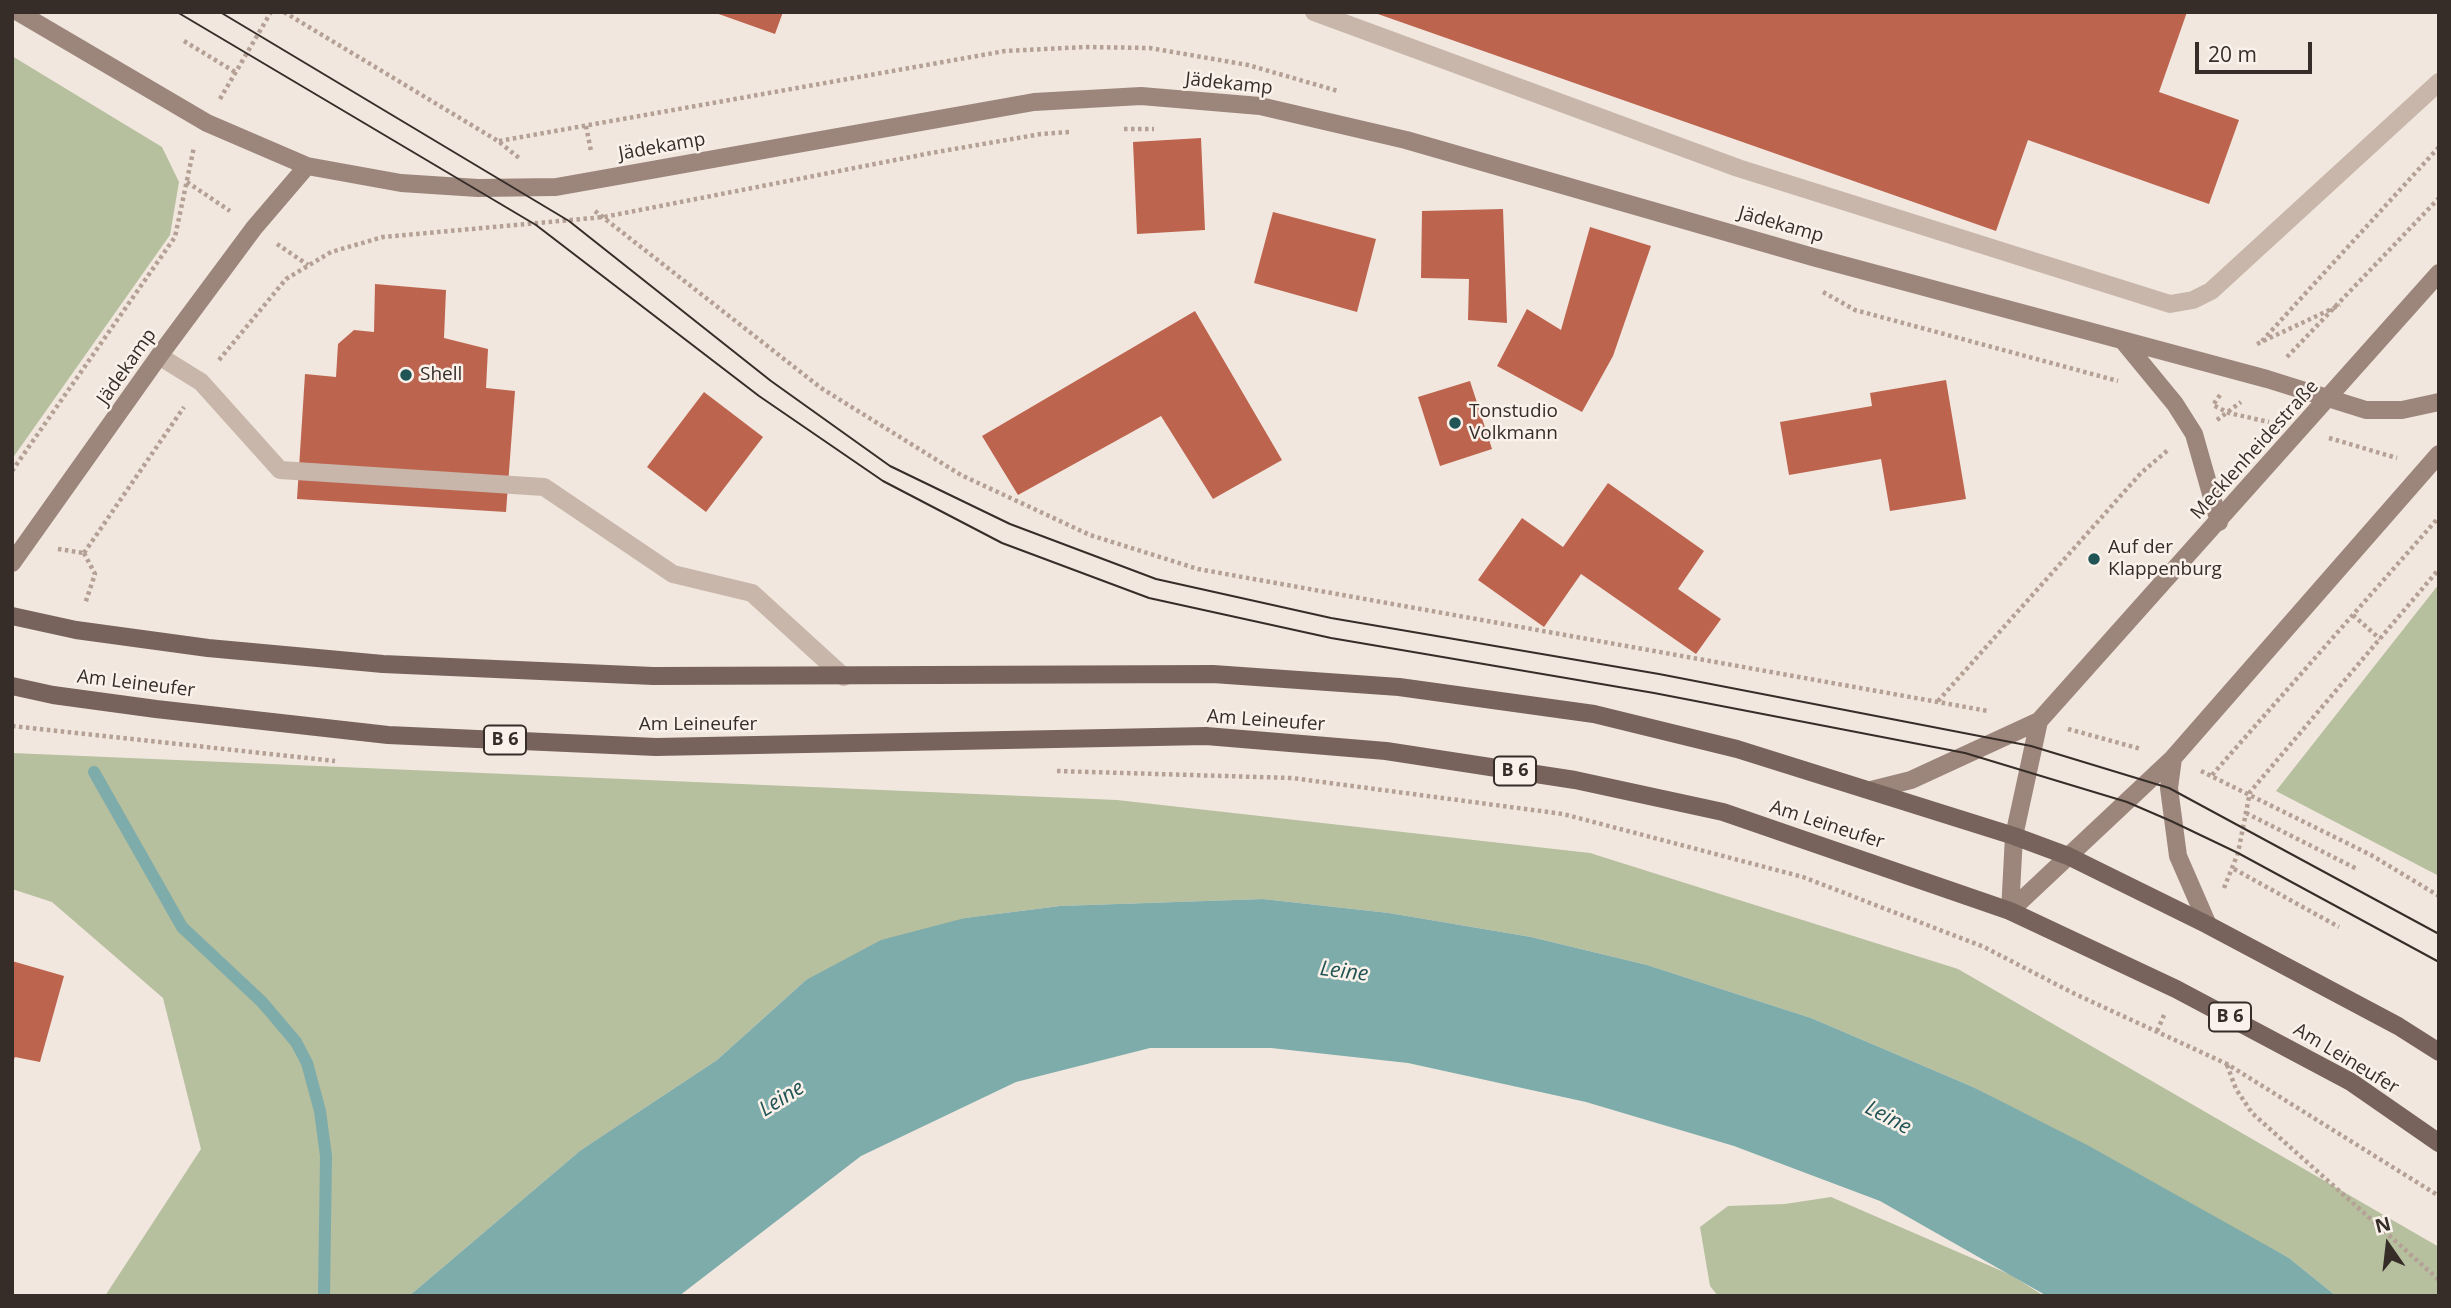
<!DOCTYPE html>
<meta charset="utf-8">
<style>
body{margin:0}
#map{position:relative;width:2451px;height:1308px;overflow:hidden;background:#f1e7de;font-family:"Open Sans",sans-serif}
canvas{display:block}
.frame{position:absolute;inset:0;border:14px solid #362d29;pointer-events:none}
.north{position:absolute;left:2353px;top:1210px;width:70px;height:70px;-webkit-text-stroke:5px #f9f1ea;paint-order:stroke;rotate:346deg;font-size:19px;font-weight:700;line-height:28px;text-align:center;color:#362d29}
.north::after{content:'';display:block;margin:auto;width:24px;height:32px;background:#362d29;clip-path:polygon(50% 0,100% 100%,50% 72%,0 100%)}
.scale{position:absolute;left:2195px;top:42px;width:117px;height:32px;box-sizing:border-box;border:4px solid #362d29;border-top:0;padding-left:9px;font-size:21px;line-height:24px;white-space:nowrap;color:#362d29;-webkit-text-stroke:5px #f9f1ea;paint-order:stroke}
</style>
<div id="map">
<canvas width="2451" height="1308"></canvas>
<div class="frame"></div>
<div class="north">N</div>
<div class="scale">20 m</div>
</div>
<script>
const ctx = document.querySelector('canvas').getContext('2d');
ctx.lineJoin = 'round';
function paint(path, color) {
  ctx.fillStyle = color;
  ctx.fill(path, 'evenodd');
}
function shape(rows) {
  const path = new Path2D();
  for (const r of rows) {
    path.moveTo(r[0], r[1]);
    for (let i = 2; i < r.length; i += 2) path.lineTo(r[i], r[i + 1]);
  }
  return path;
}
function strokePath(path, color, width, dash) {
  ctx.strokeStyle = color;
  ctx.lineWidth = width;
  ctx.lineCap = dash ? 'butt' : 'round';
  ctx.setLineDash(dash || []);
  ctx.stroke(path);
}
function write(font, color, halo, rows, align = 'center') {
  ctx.font = font + ' "Open Sans",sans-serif';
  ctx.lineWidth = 5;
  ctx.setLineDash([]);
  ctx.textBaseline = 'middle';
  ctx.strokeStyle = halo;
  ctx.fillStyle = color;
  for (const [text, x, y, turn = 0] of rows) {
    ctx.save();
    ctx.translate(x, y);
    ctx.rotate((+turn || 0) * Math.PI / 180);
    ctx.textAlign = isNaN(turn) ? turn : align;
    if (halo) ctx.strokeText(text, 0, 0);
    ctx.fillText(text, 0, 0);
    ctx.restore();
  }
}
paint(shape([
 [12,56,162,147,179,182,170,235,12,459],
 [2439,584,2439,876,2276,791],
 [12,753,1117,800,1590,853,1958,969,2439,1247,2439,1296,2336,1296,2289,1258,1973,1087,1811,1018,1647,965,1531,937,1389,913,1263,899,1060,906,965,918,806,980,717,1060,581,1150,409,1296,105,1296,201,1149,163,998,52,902,12,889],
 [1831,1197,2011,1275,2044,1296,1718,1296,1710,1286,1700,1227,1728,1206,1785,1204]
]), '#b6bf9e');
paint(shape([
 [1263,899,1389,913,1531,937,1647,965,1811,1018,1973,1087,2089,1146,2289,1258,2336,1296,2047,1296,1880,1201,1734,1146,1586,1102,1408,1063,1271,1048,1150,1048,1016,1082,861,1156,679,1296,409,1296,581,1150,717,1060,806,980,881,940,965,918,1060,906]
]), '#7eacab');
strokePath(shape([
 [94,772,182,927,262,1002,296,1042,307,1063,320,1111,326,1156,324,1296]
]), '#7eacab', 12);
paint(shape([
 [713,12,783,12,775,34],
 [2187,12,2159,92,2239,120,2209,204,2028,140,1996,231,1375,13],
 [1201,138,1205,230,1137,234,1133,142],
 [1503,209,1507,323,1468,320,1469,279,1421,278,1422,211],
 [1273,212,1376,239,1357,312,1254,283],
 [1590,227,1651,246,1613,356,1582,412,1497,366,1527,309,1561,330],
 [375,284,446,290,444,338,488,349,486,388,515,391,506,512,297,499,305,374,336,377,338,344,354,330,374,332],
 [1195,311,1282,460,1213,499,1161,416,1018,495,982,436],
 [1946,380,1966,499,1890,511,1881,459,1789,475,1780,422,1872,406,1870,393],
 [1470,381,1492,449,1440,466,1418,397],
 [704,392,763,437,706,512,647,467],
 [1608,483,1704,551,1678,589,1721,619,1696,654,1581,574,1544,627,1478,580,1522,518,1563,547],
 [12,961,64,976,40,1062,15,1057,12,1064]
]), '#bd644f');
strokePath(shape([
 [284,12,498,141,519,158],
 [184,41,235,72],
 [220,99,271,12],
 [586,126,591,151],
 [1124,129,1154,129],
 [499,141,1005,51,1085,47,1150,48,1248,65,1338,91],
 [187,182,230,211],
 [595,211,821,388,961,475,1090,535,1198,569,1988,711],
 [277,244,308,265],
 [1823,292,1855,310,2118,381],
 [2262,341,2439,147],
 [2257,344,2340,305],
 [2287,357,2439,198],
 [219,360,286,279,331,252,383,237,604,217,931,153,1041,134,1070,132],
 [2220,395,2213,405,2229,413,2269,422],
 [2217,420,2241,402],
 [2329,438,2397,458],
 [12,471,175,237,194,147],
 [58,549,84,553],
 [84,553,184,407],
 [84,553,95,574,85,604],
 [2353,615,2380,639],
 [1938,701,2141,473,2168,450],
 [12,726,335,761],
 [2068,729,2141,749],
 [1057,771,1292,778,1563,814,1803,877,1984,947,2075,994,2227,1064,2439,1196],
 [2201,771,2371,855,2439,896],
 [2212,775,2439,517],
 [2246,813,2357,869],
 [2234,869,2339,927],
 [2224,888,2238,853,2250,792,2439,569],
 [2157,1031,2165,1013],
 [2227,1065,2236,1089,2252,1113,2439,1280]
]), '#b4a095', 4.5, [3.5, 3.5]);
strokePath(shape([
 [1314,12,1738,168,2170,304,2193,300,2211,291,2439,82],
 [159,356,201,382,280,470,544,487,673,574,752,593,844,677]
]), '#c8b6aa', 18);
strokePath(shape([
 [18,12,207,123,307,166,401,183,478,188,556,187,1034,102,1141,96,1260,106,1406,140,1813,257,2267,379,2366,410,2402,410,2439,402],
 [2124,342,2175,404,2194,434,2219,522],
 [12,563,159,356,254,228,307,166],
 [2173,758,2169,788,2178,856,2208,925],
 [1871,790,1911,780,2039,721],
 [2010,911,2014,836,2039,721,2439,273],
 [2010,911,2173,758,2439,454]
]), '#9c867c', 18);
strokePath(shape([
 [12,616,76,630,208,648,383,664,653,676,1213,674,1399,687,1594,714,1737,749,2014,836,2068,856,2208,925,2398,1026,2439,1052],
 [12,686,53,695,156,709,388,735,656,747,1206,736,1386,751,1575,780,1723,812,2010,911,2176,989,2351,1082,2439,1143]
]), '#77635b', 18);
strokePath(shape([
 [177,12,536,225,759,396,883,481,1002,543,1149,598,1331,638,1654,693,1965,753,2127,802,2171,821,2238,853,2439,962],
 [220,12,569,221,771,381,890,466,1010,524,1156,579,1331,618,1659,674,2031,746,2169,788,2439,934]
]), '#362d29', 2);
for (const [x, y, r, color] of [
 [406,375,7,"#215455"],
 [1455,423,7,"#215455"],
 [2094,559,7,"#215455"]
]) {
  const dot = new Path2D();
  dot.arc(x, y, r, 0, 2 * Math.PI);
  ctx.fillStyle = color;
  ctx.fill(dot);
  strokePath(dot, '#f9f1ea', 2.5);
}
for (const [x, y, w] of [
 [505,740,42],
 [1515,771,42],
 [2230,1017,42]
]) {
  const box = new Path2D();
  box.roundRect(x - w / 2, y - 14.5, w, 29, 5);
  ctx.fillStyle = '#f9f1ea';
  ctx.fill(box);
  strokePath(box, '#362d29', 2);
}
write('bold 18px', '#362d29', null, [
 ["B 6",505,740],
 ["B 6",1515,771],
 ["B 6",2230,1017]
]);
write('19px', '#362d29', '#f9f1ea', [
 ["Jädekamp",1229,84,6],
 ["Jädekamp",662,147,-10],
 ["Jädekamp",1781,225,16],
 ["Jädekamp",127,367,-55],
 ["Mecklenheidestraße",2255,450,-48],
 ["Am Leineufer",136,684,7],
 ["Am Leineufer",1266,721,4],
 ["Am Leineufer",698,725],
 ["Am Leineufer",1827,825,18],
 ["Am Leineufer",2346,1059,31]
]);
write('19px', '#362d29', '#f9f1ea', [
 ["Shell",420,375],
 ["Tonstudio",1469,412],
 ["Volkmann",1469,434],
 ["Auf der",2108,548],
 ["Klappenburg",2108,570]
], 'left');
write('italic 21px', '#215455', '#f9f1ea', [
 ["Leine",1344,972,7],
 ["Leine",782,1099,-32],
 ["Leine",1888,1118,28]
]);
</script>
